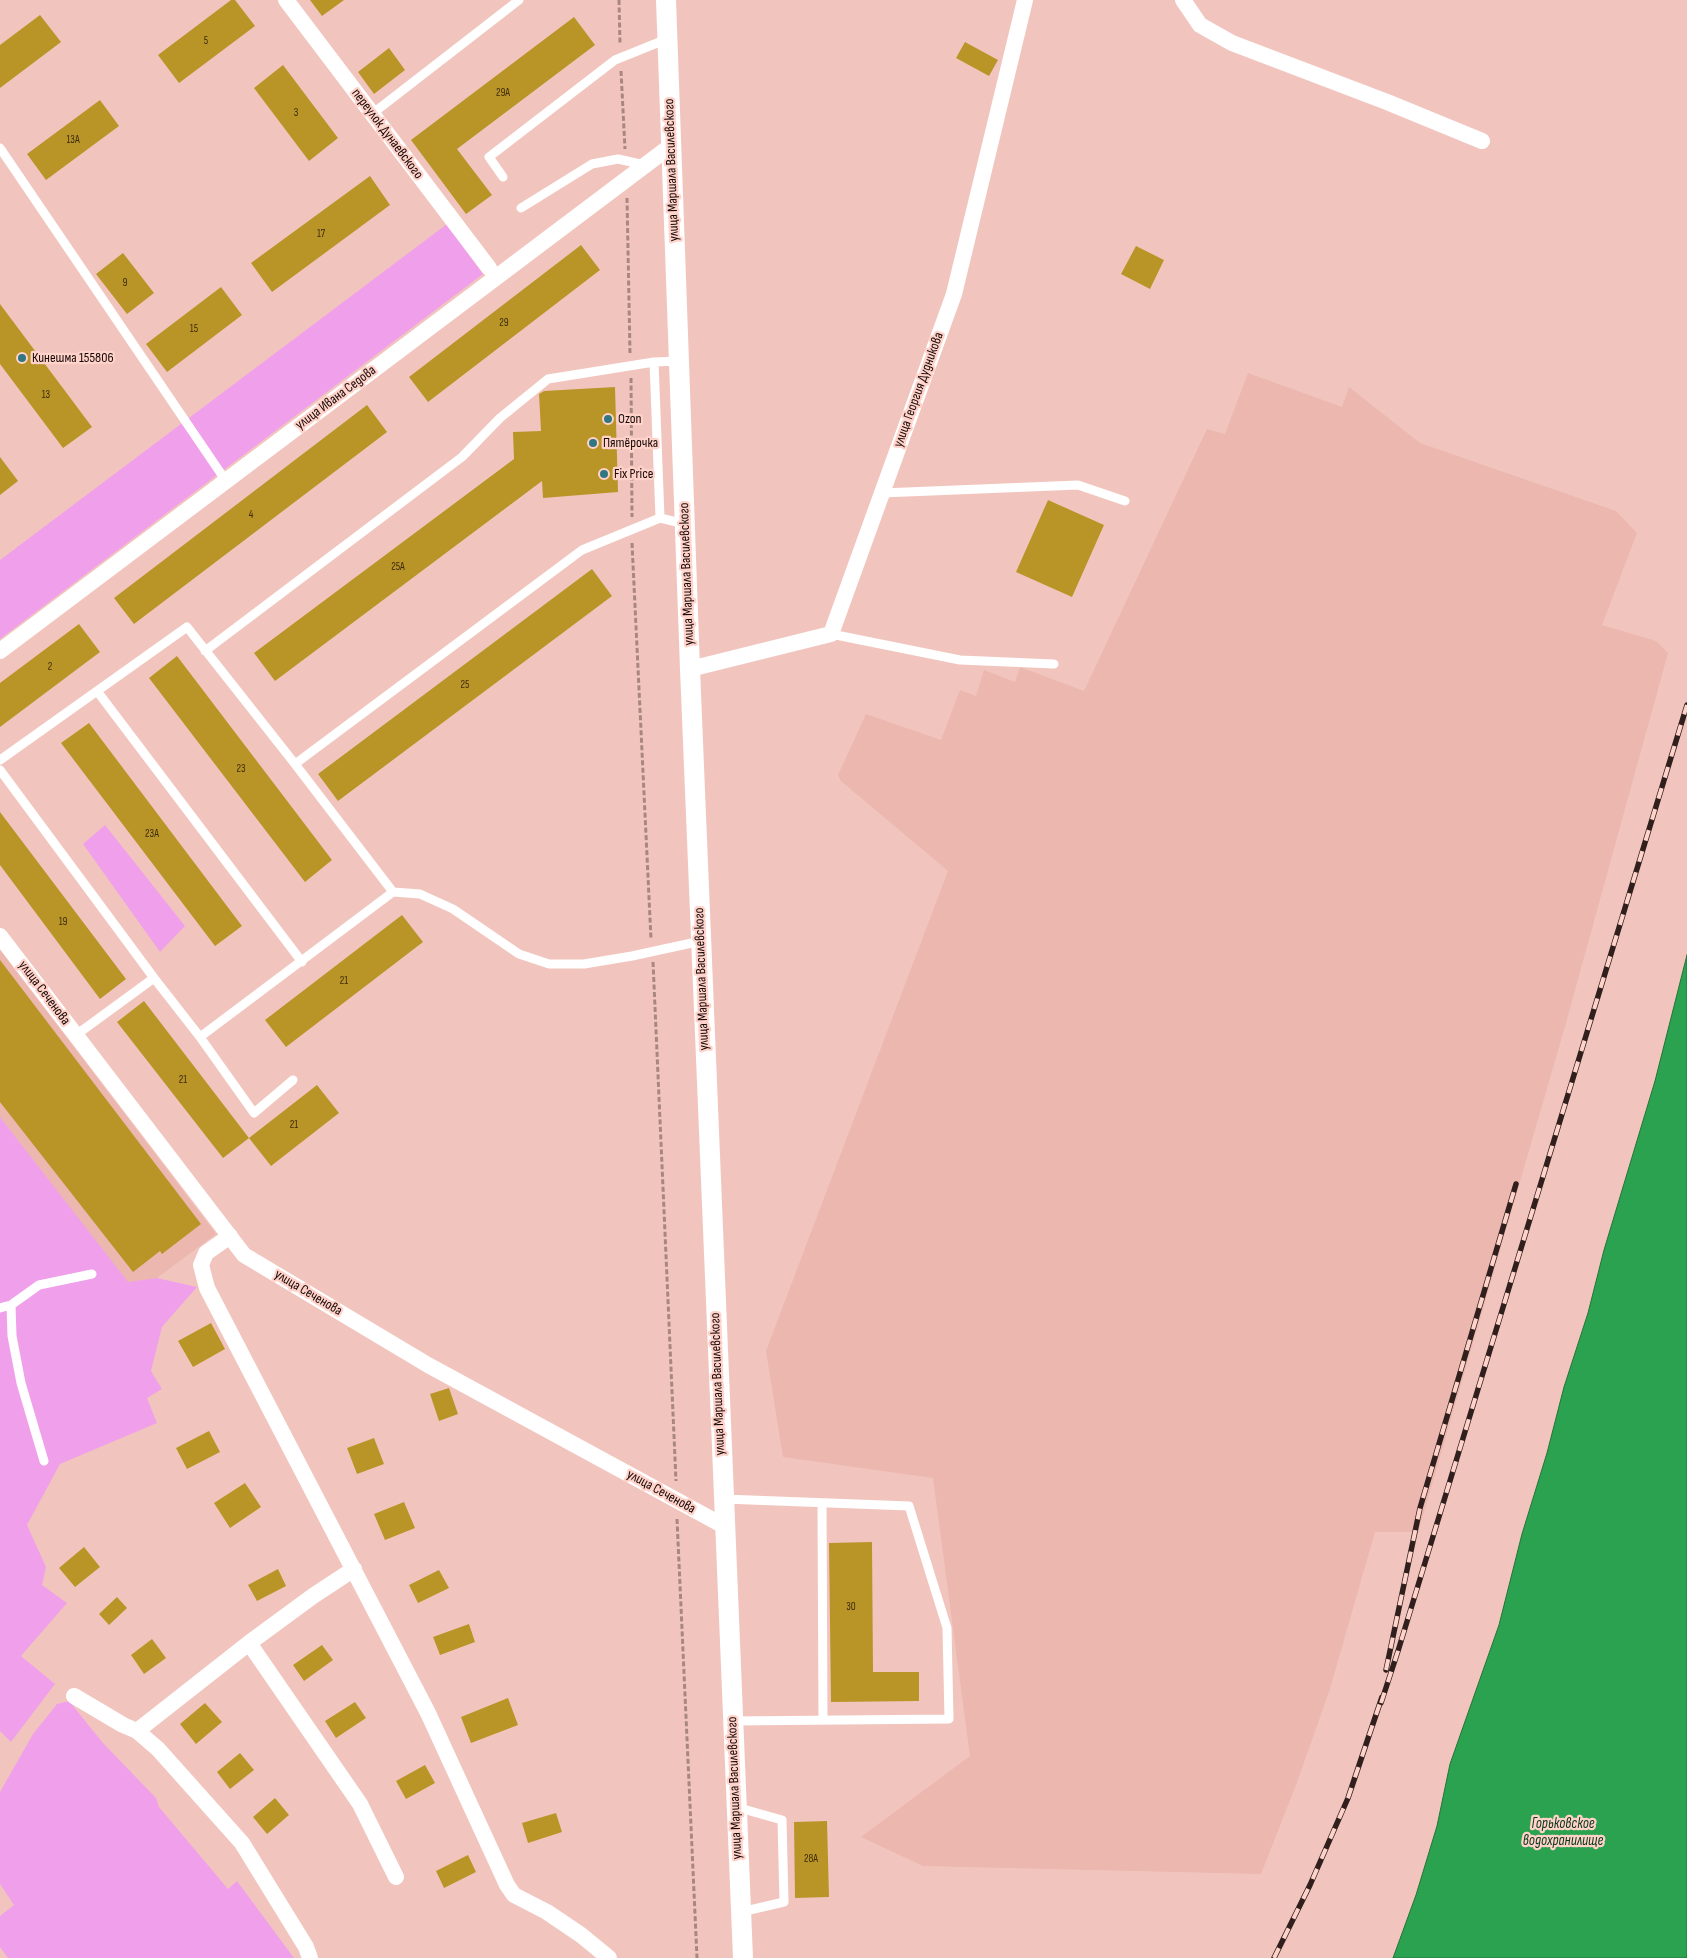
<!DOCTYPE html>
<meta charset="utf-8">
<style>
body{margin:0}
canvas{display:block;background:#f1c5bd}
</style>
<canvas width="1687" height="1958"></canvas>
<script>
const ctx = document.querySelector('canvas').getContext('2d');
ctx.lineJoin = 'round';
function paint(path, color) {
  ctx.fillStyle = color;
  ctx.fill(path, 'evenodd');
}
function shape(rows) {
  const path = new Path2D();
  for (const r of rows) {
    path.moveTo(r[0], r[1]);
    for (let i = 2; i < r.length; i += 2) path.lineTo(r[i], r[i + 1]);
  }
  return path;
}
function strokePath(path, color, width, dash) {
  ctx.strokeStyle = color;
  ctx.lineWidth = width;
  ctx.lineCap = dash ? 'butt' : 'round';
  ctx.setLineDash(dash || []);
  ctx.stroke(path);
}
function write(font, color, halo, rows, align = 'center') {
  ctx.font = font + ' "Sofia Sans Condensed",sans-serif';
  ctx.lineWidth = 4.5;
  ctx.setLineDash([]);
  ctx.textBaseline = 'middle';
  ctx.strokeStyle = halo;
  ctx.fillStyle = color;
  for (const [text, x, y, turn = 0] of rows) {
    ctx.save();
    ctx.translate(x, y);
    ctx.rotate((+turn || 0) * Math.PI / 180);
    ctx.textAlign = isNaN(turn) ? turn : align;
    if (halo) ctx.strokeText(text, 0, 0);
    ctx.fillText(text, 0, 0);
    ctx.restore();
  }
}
paint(shape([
 [1248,373,1342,407,1349,387,1420,443,1616,511,1637,533,1602,625,1656,641,1668,653,1564,1030,1415,1543,1414,1532,1375,1532,1329,1692,1296,1785,1261,1874,923,1866,861,1837,970,1756,933,1478,783,1457,766,1351,948,871,841,781,838,775,866,714,941,740,960,690,976,696,984,670,1015,682,1020,667,1084,691,1207,429,1225,434],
 [0,950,216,1234,157,1278,128,1283,0,1117]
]), '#ebb7ae');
paint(shape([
 [447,224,483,274,0,639,0,560],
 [105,825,185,926,160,952,83,844],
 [0,1117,128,1282,157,1278,197,1287,162,1327,151,1371,162,1389,147,1398,157,1423,60,1464,27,1525,46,1567,42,1585,67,1603,21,1656,55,1684,11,1742,0,1731],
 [69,1701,103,1743,156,1798,159,1807,228,1889,237,1881,294,1958,8,1958,0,1947,0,1916,14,1905,0,1884,0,1792,33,1734,57,1704]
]), '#f0a0ea');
const water = shape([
 [1687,955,1687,1958,1393,1958,1416,1895,1437,1826,1450,1764,1499,1625,1522,1534,1547,1453,1564,1387,1588,1313,1604,1250,1655,1081,1687,955]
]);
paint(water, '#2aa24f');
strokePath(water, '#247439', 1);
paint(shape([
 [231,0,235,0,255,26,179,83,158,55],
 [310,0,344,0,322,16],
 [40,15,61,42,0,88,0,45],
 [574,17,595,45,457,149,492,195,466,214,411,140],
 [965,42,998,60,989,76,956,58],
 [389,48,405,70,374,94,358,72],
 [283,65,338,138,309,161,254,88],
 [100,100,119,126,46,180,27,154],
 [370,176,390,205,272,292,251,263],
 [581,245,600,270,428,402,409,377],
 [1136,246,1164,260,1150,289,1121,274],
 [123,253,154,293,127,314,96,274],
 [221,287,242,315,167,372,146,344],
 [0,304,92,427,63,448,0,364],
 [615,387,618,492,543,498,542,481,275,681,254,653,514,459,513,432,541,431,539,394,544,391],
 [367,405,387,432,134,624,114,598],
 [0,457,18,481,0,495],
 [1048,500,1104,525,1072,597,1016,572],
 [592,569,612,596,338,801,318,774],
 [79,624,100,652,0,727,0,683],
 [177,656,332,860,305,882,149,678],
 [89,723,242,926,215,946,61,743],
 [0,812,126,979,100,999,0,865],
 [402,915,423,942,286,1047,265,1020],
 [0,960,201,1224,162,1254,160,1251,133,1272,0,1102],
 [144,1001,249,1138,223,1158,117,1022],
 [317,1085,339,1113,271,1166,249,1138],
 [211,1323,225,1349,193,1367,178,1341],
 [449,1388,458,1414,439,1421,430,1394],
 [209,1431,220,1452,187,1469,176,1448],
 [374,1438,384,1464,357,1474,347,1448],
 [245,1483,261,1507,230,1528,214,1503],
 [404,1502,415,1528,385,1540,374,1514],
 [872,1542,873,1672,919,1672,919,1701,831,1702,829,1543],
 [84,1547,100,1567,75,1587,59,1568],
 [278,1569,286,1586,257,1601,248,1585],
 [439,1570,449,1588,418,1603,409,1585],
 [117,1597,127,1608,109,1625,99,1614],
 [469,1624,475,1642,440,1655,433,1637],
 [152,1639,166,1658,144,1674,131,1655],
 [322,1645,333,1660,304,1681,293,1665],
 [508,1698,518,1725,471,1743,461,1717],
 [355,1702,366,1718,336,1738,325,1721],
 [205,1703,222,1722,196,1744,180,1724],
 [240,1753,254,1770,230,1789,217,1772],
 [425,1765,435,1783,406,1799,396,1781],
 [275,1798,289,1815,267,1834,253,1817],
 [556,1813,562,1832,528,1843,522,1823],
 [827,1821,829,1897,795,1898,794,1822],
 [468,1855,476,1872,444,1888,436,1871]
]), '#b99527');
strokePath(shape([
 [619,0,620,44],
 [621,71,625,149],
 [627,198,630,354],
 [631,378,632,517],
 [632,543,651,939],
 [653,962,676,1481],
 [677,1519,697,1958]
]), '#a98781', 3, [5, 2.5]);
strokePath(shape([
 [372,114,519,0],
 [0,148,226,481],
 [503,177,489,157,615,60,667,39],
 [521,208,592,164,618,159,645,165],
 [679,361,654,362,660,518,685,524],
 [882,493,1078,485,1125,501],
 [831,634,960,660,1054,664],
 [205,651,462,457,500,418,548,379,654,362],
 [97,691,302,962],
 [0,760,187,627,295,764],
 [0,770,154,978],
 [393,892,420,894,453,909,519,954,549,964,584,964,632,956,701,941],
 [76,1035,154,978,200,1037,393,892,295,764,582,550,660,518],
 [200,1037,254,1113,293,1080],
 [11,1305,12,1336,21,1383,44,1461],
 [0,1308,11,1305,39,1285,92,1274],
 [724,1499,909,1506,947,1628,949,1719,733,1721],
 [822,1503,823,1720],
 [736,1807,782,1820,784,1902,741,1912]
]), '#fff', 9);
strokePath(shape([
 [286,0,489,268],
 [1183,0,1200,25,1232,43,1387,102,1482,141],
 [0,651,672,145],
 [690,669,831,634,954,294,1025,0],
 [0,936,244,1255,428,1365,724,1526],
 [230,1236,206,1253,201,1265,207,1288,428,1713,507,1885,514,1895,547,1912,581,1935,609,1958],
 [249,1643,360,1804,396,1877],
 [74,1696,123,1725,137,1731,158,1749,242,1843,306,1947,310,1958],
 [137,1731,249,1643,313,1596,354,1569]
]), '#fff', 16);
strokePath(shape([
 [666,0,690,669,743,1958]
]), '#fff', 20);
const rail = shape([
 [1386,1670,1420,1508,1516,1184],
 [1381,1703,1398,1651,1687,705],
 [1274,1958,1310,1885,1348,1798,1382,1697]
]);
strokePath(rail, '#301f1c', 5.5);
strokePath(rail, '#ffd2ca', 4, [11]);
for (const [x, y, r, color] of [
 [22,358,5,"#307782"],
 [608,419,5,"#307782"],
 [593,443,5,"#307782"],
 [604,474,5,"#307782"]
]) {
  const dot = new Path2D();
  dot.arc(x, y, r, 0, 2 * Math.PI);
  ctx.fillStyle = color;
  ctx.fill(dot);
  strokePath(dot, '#ffd2ca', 2);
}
write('11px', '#3f2b0e', null, [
 ["5",206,41],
 ["29А",503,93],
 ["3",296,113],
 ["13А",73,140],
 ["17",321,234],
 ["9",125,283],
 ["29",504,323],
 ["15",194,329],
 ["13",46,395],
 ["4",251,515],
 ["25А",398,567],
 ["2",50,667],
 ["25",465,685],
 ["23",241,769],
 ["23А",152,834],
 ["19",63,922],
 ["21",344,981],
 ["21",183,1080],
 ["21",294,1125],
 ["30",851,1607],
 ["28А",811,1859]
]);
write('14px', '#160806', '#ffd2ca', [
 ["переулок Дунаевского",387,134,53],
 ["улица Маршала Василевского",672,170,-92],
 ["улица Георгия Дудникова",919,390,-70],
 ["улица Ивана Седова",336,398,-37],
 ["улица Маршала Василевского",687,574,-92],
 ["улица Маршала Василевского",702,979,-92],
 ["улица Сеченова",44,993,53],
 ["улица Сеченова",308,1293,31],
 ["улица Маршала Василевского",718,1384,-92],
 ["улица Сеченова",661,1492,29],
 ["улица Маршала Василевского",735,1788,-92]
]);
write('14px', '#160806', '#ffd2ca', [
 ["Кинешма 155806",32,358],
 ["Ozon",618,419],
 ["Пятёрочка",603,443],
 ["Fix Price",614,474]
], 'left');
write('italic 15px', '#073615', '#ffd2ca', [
 ["Горьковское",1563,1824],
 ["водохранилище",1563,1841]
]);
</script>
